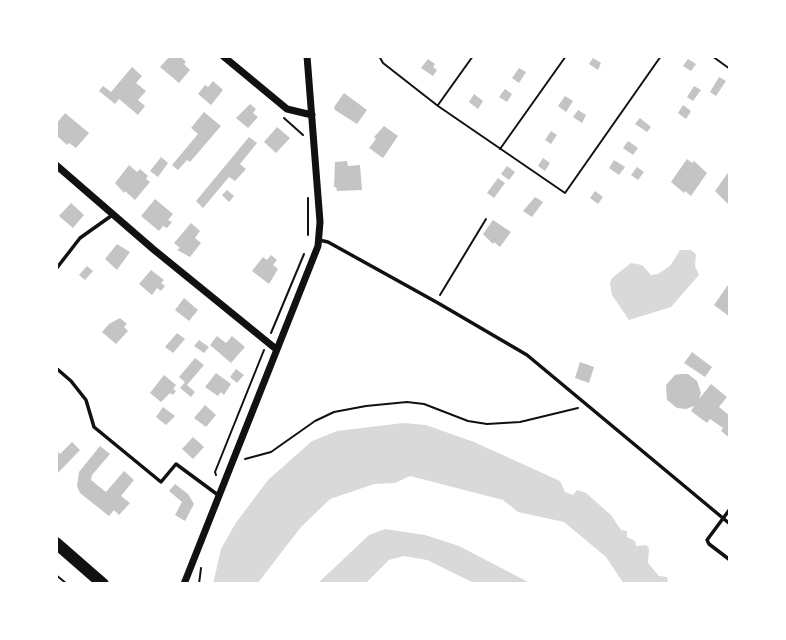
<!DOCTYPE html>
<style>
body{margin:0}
#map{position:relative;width:786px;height:640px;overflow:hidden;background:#fff;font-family:Montserrat,sans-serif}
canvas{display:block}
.frame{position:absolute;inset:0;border:58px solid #fff;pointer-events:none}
</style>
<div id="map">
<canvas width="786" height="640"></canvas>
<div class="frame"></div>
</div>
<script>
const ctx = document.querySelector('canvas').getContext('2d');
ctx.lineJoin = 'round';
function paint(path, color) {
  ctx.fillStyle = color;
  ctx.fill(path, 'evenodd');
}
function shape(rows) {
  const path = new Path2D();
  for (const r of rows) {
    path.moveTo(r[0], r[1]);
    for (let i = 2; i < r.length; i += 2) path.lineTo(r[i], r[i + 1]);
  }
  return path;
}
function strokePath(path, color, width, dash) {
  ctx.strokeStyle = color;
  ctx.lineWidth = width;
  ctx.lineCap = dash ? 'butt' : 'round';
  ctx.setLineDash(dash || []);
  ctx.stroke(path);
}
paint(shape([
 [680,250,691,250,696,254,695,266,699,275,671,307,629,320,612,295,610,283,612,278,631,263,642,265,651,275,658,274,670,266],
 [403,423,426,425,474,442,560,481,565,492,573,495,577,490,586,493,611,515,621,530,627,531,627,537,635,541,636,546,646,545,649,548,648,563,659,576,667,577,668,584,624,584,606,557,564,522,518,512,503,500,410,476,395,483,374,484,330,499,301,527,257,584,213,584,221,549,235,524,268,480,312,441,337,431],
 [385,529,425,535,459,546,532,584,476,584,427,560,404,556,389,560,365,584,317,584,369,535]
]), '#d9d9d9');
paint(shape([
 [170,56,180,56,186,62,184,64,190,70,179,83,160,67],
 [593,58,601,63,598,70,589,64],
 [428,59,435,64,433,67,437,70,433,76,421,68],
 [688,59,696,64,691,71,683,66],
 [132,67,142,76,136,83,146,91,138,100,145,106,138,115,119,99,115,104,99,91,103,86,111,92],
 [519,68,526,72,519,83,512,78],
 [719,77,726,81,716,96,710,92],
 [213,81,223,90,211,105,198,94,205,85,208,87],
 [694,86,701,90,693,101,687,97],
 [505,89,512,94,507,102,499,97],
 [344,93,367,110,357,124,335,110,334,107],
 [474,94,483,101,478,109,469,102],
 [565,96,573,101,566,112,558,106],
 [250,104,256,109,253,113,258,117,248,128,236,118],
 [683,105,691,111,686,119,678,113],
 [578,110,586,115,582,123,573,117],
 [204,112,221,126,190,162,187,160,178,170,172,165,198,134,191,128],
 [65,113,89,133,76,148,69,143,67,145,56,135,56,124],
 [640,118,651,127,647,132,635,124],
 [384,126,398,136,383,158,369,148,376,139,374,137],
 [277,127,290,138,276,153,264,142],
 [551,131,557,135,551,144,545,140],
 [249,137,257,143,240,164,246,169,235,181,229,177,203,208,196,201],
 [628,141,638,148,633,155,623,148],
 [161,157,168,163,158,177,150,171],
 [543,158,550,163,545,171,538,166],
 [687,159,692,163,694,161,707,173,691,196,685,191,684,193,671,182],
 [614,160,625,167,619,175,609,168],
 [347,161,348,166,360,165,362,190,337,191,336,187,334,187,335,162],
 [129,165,137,172,140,169,148,176,146,179,150,182,135,200,125,191,124,193,115,183],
 [507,166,515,172,509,180,501,174],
 [637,167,644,172,638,180,631,175],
 [730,170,730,203,729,205,715,191],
 [498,178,505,183,494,198,487,193],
 [227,190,234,196,229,202,222,195],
 [595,191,603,197,598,204,590,198],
 [535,197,543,202,532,217,523,211],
 [155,199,173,214,168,220,172,222,167,228,163,226,159,231,141,216],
 [71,203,84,215,73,228,59,216],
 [493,220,511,232,500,247,494,242,493,244,483,234],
 [191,223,200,231,195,238,201,243,190,257,177,250,180,248,174,243],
 [117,244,130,252,117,270,105,259],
 [271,255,277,260,273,265,278,269,269,284,252,271,263,257,267,260],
 [87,266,93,271,85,280,79,275],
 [151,270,164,280,161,283,165,286,161,291,157,288,152,295,139,284],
 [730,282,730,317,714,305],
 [184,298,198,310,189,321,175,310],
 [120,318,127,324,124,327,128,331,116,344,102,332,109,324],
 [177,333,185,339,173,353,165,347],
 [217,336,226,343,232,336,245,347,231,363,210,345],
 [199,340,209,347,204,353,194,346],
 [692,352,712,367,705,377,684,363],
 [195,358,204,365,187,385,195,392,191,397,180,388,185,382,179,377],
 [580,362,594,367,589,383,575,378],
 [236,369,244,375,237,383,230,377],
 [216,373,231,384,224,395,221,392,218,396,205,387],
 [681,374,688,374,697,381,701,393,699,399,711,384,727,397,719,407,730,416,730,438,721,431,723,428,710,419,707,423,691,411,694,406,686,409,677,408,667,400,666,385,675,375],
 [164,375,176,385,173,389,176,391,173,395,170,393,161,402,150,393],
 [205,405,216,415,206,427,194,418],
 [163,407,175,416,166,425,156,417],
 [193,437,204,447,193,459,182,449],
 [72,442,80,450,57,474,56,450,60,454],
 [100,446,110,454,92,475,91,480,106,492,124,471,134,480,121,496,130,503,119,515,114,510,109,516,80,493,77,486,79,472],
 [175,484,188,494,194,504,185,521,175,515,182,502,169,491]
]), '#c4c4c4');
strokePath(shape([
 [379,56,383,63,438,106,565,193,661,56],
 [712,56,730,69],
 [438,105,473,56],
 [284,118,303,135],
 [500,149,566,56],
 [308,198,308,235],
 [440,295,486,219],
 [271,333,304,254],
 [245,459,271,452,315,421,334,412,366,406,407,402,424,404,468,421,487,424,520,422,578,408],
 [216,475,215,472,264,350],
 [56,575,67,584],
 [199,584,201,568]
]), '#111', 2);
strokePath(shape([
 [319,240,328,242,438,303,527,355,730,524],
 [56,269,80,238,111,216],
 [56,368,71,381,86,400,94,427,161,482,176,464,218,495],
 [730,509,707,540,709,544,730,560]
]), '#111', 3.5);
strokePath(shape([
 [223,56,287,109,312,115],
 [56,165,153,249,276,349],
 [184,584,318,246,320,222,307,56]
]), '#111', 7);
strokePath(shape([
 [56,543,103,584]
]), '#111', 12);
</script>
